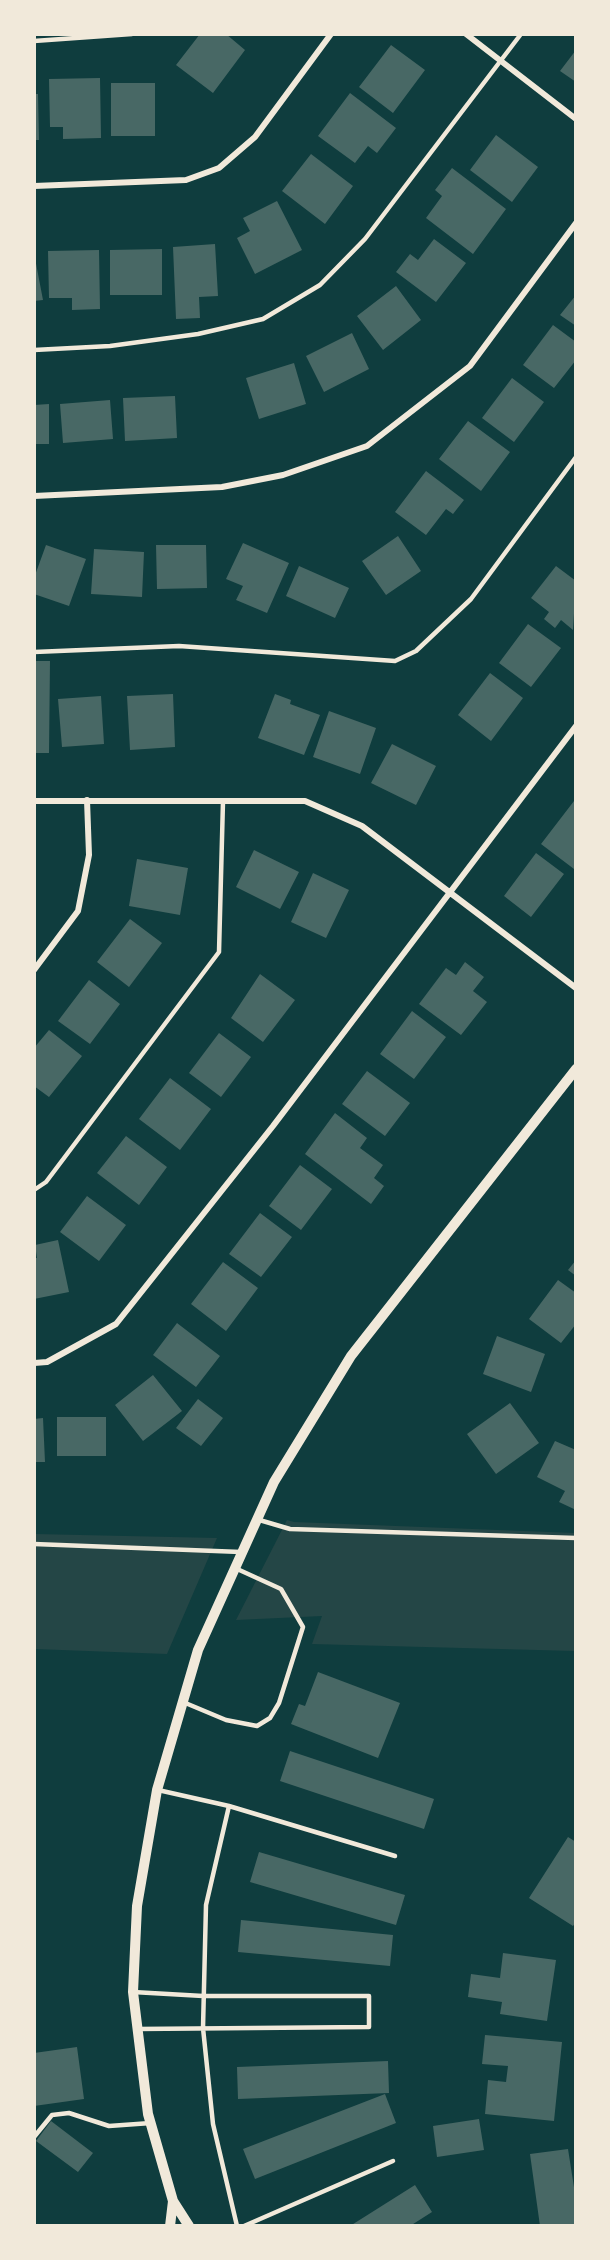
<!DOCTYPE html>
<style>
body{margin:0}
#map{position:relative;width:610px;height:2260px;overflow:hidden;background:#0f3d3e;font-family:"Asap Condensed",sans-serif}
canvas{display:block}
.frame{position:absolute;inset:0;border:36px solid #f1e9da;pointer-events:none}
</style>
<div id="map">
<canvas width="610" height="2260"></canvas>
<div class="frame"></div>
</div>
<script>
const ctx = document.querySelector('canvas').getContext('2d');
ctx.lineJoin = 'round';
function paint(path, color) {
  ctx.fillStyle = color;
  ctx.fill(path, 'evenodd');
}
function shape(rows) {
  const path = new Path2D();
  for (const r of rows) {
    path.moveTo(r[0], r[1]);
    for (let i = 2; i < r.length; i += 2) path.lineTo(r[i], r[i + 1]);
  }
  return path;
}
function strokePath(path, color, width, dash) {
  ctx.strokeStyle = color;
  ctx.lineWidth = width;
  ctx.lineCap = dash ? 'butt' : 'round';
  ctx.setLineDash(dash || []);
  ctx.stroke(path);
}
paint(shape([
 [287,1520,294,1522,575,1533,575,1651,312,1644,322,1616,236,1620],
 [35,1534,217,1538,167,1654,35,1649]
]), '#244646');
paint(shape([
 [200,34,226,34,245,50,213,93,176,65],
 [391,45,425,70,393,113,359,87],
 [576,50,576,82,560,71],
 [100,78,101,138,63,139,63,127,50,127,49,79],
 [111,83,155,83,155,136,111,136],
 [350,93,396,128,377,153,368,146,355,163,318,136],
 [34,94,38,94,39,140,34,140],
 [496,135,538,167,512,202,470,170],
 [311,154,353,186,325,224,282,191],
 [452,168,506,209,473,254,426,218,442,196,435,190],
 [277,201,302,250,255,274,237,238,250,231,243,218],
 [434,239,466,263,436,302,396,272,410,254,418,260],
 [215,244,218,296,199,297,200,318,176,319,173,247],
 [162,249,162,295,110,295,110,250],
 [99,250,100,309,72,310,72,298,49,298,48,251],
 [34,253,43,300,34,301],
 [396,286,421,320,383,350,357,316],
 [576,295,576,326,560,315],
 [553,325,576,342,576,360,554,388,523,365],
 [352,333,369,369,324,392,306,356],
 [294,363,306,404,259,419,246,378],
 [512,378,544,402,514,442,482,418],
 [175,396,177,438,125,441,123,398],
 [110,400,113,439,63,443,60,404],
 [49,404,49,444,34,444,34,405],
 [468,421,510,452,481,491,439,459],
 [426,471,464,500,453,514,446,509,426,535,395,512],
 [398,536,421,571,386,595,362,561],
 [243,543,289,563,267,613,236,600,243,586,226,579],
 [46,545,86,559,69,606,34,594,34,578],
 [156,545,206,545,207,588,157,589],
 [94,549,144,552,142,597,91,594],
 [299,566,349,588,335,618,286,596],
 [556,566,576,581,573,630,561,620,555,628,544,619,549,612,531,598],
 [528,624,561,648,531,687,499,663],
 [34,661,50,661,49,753,34,753],
 [490,673,523,698,491,741,458,715],
 [173,694,175,747,130,750,127,696],
 [275,694,291,700,290,704,320,715,304,755,258,738],
 [101,696,104,744,62,747,58,699],
 [329,711,376,728,360,774,313,757],
 [392,744,436,766,416,805,371,783],
 [574,801,576,802,574,869,541,844],
 [254,850,299,872,280,909,236,887],
 [536,853,564,874,531,917,504,896],
 [137,859,188,868,180,915,129,906],
 [313,873,349,890,326,938,291,922],
 [130,919,162,943,129,987,97,962],
 [465,962,484,977,473,991,487,1002,461,1035,419,1004,446,968,456,975],
 [260,974,295,1000,263,1042,231,1018],
 [89,980,120,1004,90,1044,58,1021],
 [412,1011,446,1037,414,1079,380,1054],
 [49,1030,82,1056,49,1097,34,1086,34,1048],
 [219,1033,251,1057,221,1097,189,1073],
 [367,1071,410,1103,385,1136,342,1104],
 [170,1078,211,1109,180,1150,139,1119],
 [335,1113,367,1138,360,1148,383,1165,374,1178,384,1186,371,1204,305,1154],
 [126,1136,167,1167,139,1205,97,1173],
 [300,1165,332,1189,301,1230,269,1206],
 [87,1196,126,1225,99,1261,60,1232],
 [260,1213,292,1237,261,1277,229,1254],
 [58,1240,69,1292,34,1299,34,1258,37,1258,35,1245],
 [576,1260,576,1276,568,1270],
 [223,1262,258,1288,226,1331,191,1304],
 [558,1280,576,1293,576,1324,561,1343,529,1319],
 [177,1323,220,1356,196,1387,153,1355],
 [497,1336,545,1354,531,1392,483,1374],
 [153,1375,182,1411,143,1441,115,1405],
 [198,1399,223,1418,201,1446,176,1428],
 [510,1403,539,1443,496,1474,467,1434],
 [57,1417,106,1417,106,1456,57,1456],
 [43,1418,45,1462,34,1462,34,1419],
 [555,1441,576,1450,576,1510,559,1502,565,1491,537,1477],
 [318,1672,400,1703,378,1758,291,1724,299,1704,305,1706],
 [290,1751,434,1799,424,1829,280,1781],
 [568,1837,576,1842,576,1922,573,1926,529,1898],
 [259,1852,405,1895,396,1925,250,1882],
 [241,1920,393,1935,390,1966,238,1952],
 [503,1953,556,1960,547,2021,500,2014,502,2002,468,1997,471,1974,500,1978],
 [485,2035,562,2042,554,2121,485,2114,488,2080,506,2082,508,2066,482,2064],
 [77,2047,84,2099,34,2106,34,2053],
 [388,2061,389,2093,238,2099,237,2067],
 [385,2094,396,2123,255,2179,243,2149],
 [479,2119,484,2150,437,2157,433,2126],
 [51,2121,93,2153,78,2172,36,2141],
 [568,2149,576,2200,576,2226,540,2226,530,2154],
 [415,2185,432,2212,410,2226,350,2226]
]), '#486865');
strokePath(shape([
 [34,41,132,34],
 [34,350,110,346,198,334,263,319,320,285,365,239,521,34],
 [34,652,179,646,395,661,416,651,471,599,576,457],
 [34,1190,46,1182,219,952,223,801],
 [256,1519,290,1529,576,1538],
 [34,1544,241,1552],
 [183,1702,226,1720,257,1726,270,1718,279,1703,303,1627,281,1589,235,1568],
 [158,1790,229,1806,206,1905,203,2028,213,2124,237,2226],
 [229,1806,395,1856],
 [133,1992,203,1996,369,1996,369,2027,137,2029],
 [34,2137,52,2115,69,2113,109,2126,151,2123],
 [244,2226,393,2161]
]), '#f1e9da', 4.5);
strokePath(shape([
 [466,34,576,119],
 [34,186,186,180,219,168,255,137,331,34],
 [34,496,222,487,283,475,367,446,470,366,576,223],
 [34,801,305,801,362,826,576,988],
 [34,970,78,911,89,855,87,800],
 [34,1363,47,1362,116,1324,273,1126,576,726]
]), '#f1e9da', 6);
strokePath(shape([
 [170,2226,173,2201],
 [189,2226,173,2201,148,2114,133,1992,137,1906,157,1790,198,1650,274,1482,351,1356,576,1069]
]), '#f1e9da', 10);
</script>
